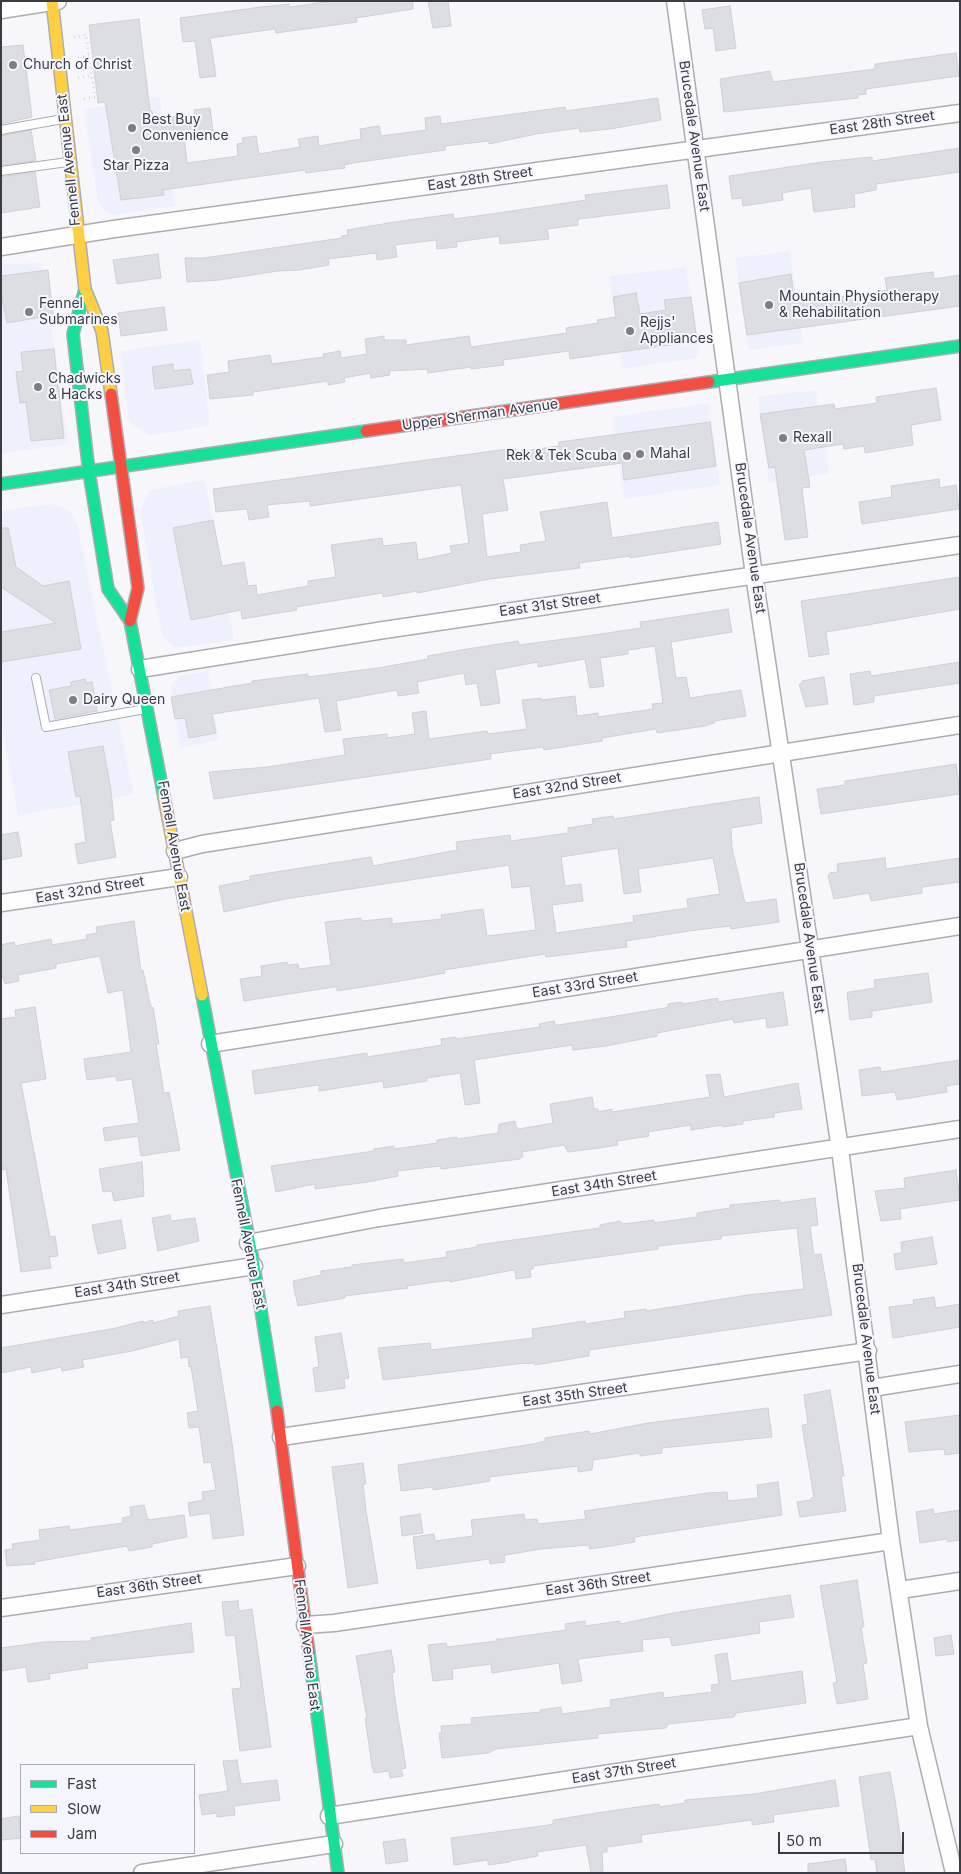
<!DOCTYPE html>
<style>
body{margin:0}
#map{position:relative;width:961px;height:1874px;overflow:hidden;background:#f7f7fb;font-family:Inter,sans-serif}
canvas{display:block}
.frame{position:absolute;inset:0;border:2px solid #3b3c43;pointer-events:none}
.legend{position:absolute;left:20px;top:1764px;width:175px;height:90px;box-sizing:border-box;background:#f5f5fd;border:1px solid #ababb3;margin:0;padding:6px 9px;list-style:none;font-size:15px;color:#3b3c43}
.legend li{display:flex;align-items:center;gap:10px;height:25px}
.legend b{width:25px;border:1px solid #ababb3}
.scale{position:absolute;left:778px;top:1832px;width:126px;height:22px;box-sizing:border-box;border:2px solid #3b3c43;border-top:0;padding-left:6px;font-size:15px;line-height:18px;white-space:nowrap;color:#3b3c43;-webkit-text-stroke:4px #f5f5fd;paint-order:stroke}
</style>
<div id="map">
<canvas width="961" height="1874"></canvas>
<div class="frame"></div>
<ul class="legend">
<li><b style="height:6px;background:#16e098"></b>Fast</li>
<li><b style="height:6px;background:#ffcf43"></b>Slow</li>
<li><b style="height:6px;background:#f24e42"></b>Jam</li>
</ul>
<div class="scale">50 m</div>
</div>
<script>
const ctx = document.querySelector('canvas').getContext('2d');
ctx.lineJoin = 'round';
function paint(path, color) {
  ctx.fillStyle = color;
  ctx.fill(path, 'evenodd');
}
function shape(rows) {
  const path = new Path2D();
  for (const r of rows) {
    path.moveTo(r[0], r[1]);
    for (let i = 2; i < r.length; i += 2) path.lineTo(r[i], r[i + 1]);
  }
  return path;
}
function strokePath(path, color, width, dash) {
  ctx.strokeStyle = color;
  ctx.lineWidth = width;
  ctx.lineCap = dash ? 'butt' : 'round';
  ctx.setLineDash(dash || []);
  ctx.stroke(path);
}
function write(font, color, halo, rows, align = 'center') {
  ctx.font = font + ' Inter,sans-serif';
  ctx.lineWidth = 4;
  ctx.setLineDash([]);
  ctx.textBaseline = 'middle';
  ctx.strokeStyle = halo;
  ctx.fillStyle = color;
  for (const [text, x, y, turn = 0] of rows) {
    ctx.save();
    ctx.translate(x, y);
    ctx.rotate((+turn || 0) * Math.PI / 180);
    ctx.textAlign = isNaN(turn) ? turn : align;
    if (halo) ctx.strokeText(text, 0, 0);
    ctx.fillText(text, 0, 0);
    ctx.restore();
  }
}
paint(shape([
 [160,97,175,206,112,215,103,210,98,201,84,109],
 [790,251,803,343,748,350,735,258],
 [42,263,68,444,1,454,1,264],
 [686,267,700,353,695,358,623,369,609,276],
 [200,340,210,425,150,436,129,422,120,351],
 [816,390,829,473,769,483,758,397],
 [709,403,720,485,624,499,612,417],
 [205,480,234,640,175,648,162,636,140,511,149,490],
 [51,504,69,510,77,524,134,794,18,816,1,721,1,511],
 [208,671,219,740,180,748,171,686,176,678,181,675]
]), '#eff0fd');
const building = shape([
 [332,1,413,1,413,9,356,18,357,22,276,33,275,29,210,38,216,76,200,78,195,41,183,42,180,18,261,7,289,4,290,7,332,1],
 [428,1,448,1,451,26,433,28,428,1],
 [730,6,736,48,716,51,713,28,705,29,702,10,730,6],
 [139,19,150,111,152,111,153,119,195,114,194,110,210,108,213,131,184,135,187,163,238,156,237,144,243,143,242,138,256,136,259,154,300,147,298,139,318,136,319,146,361,139,360,129,379,126,381,136,426,130,425,118,440,116,441,124,565,107,566,111,658,98,661,120,610,129,580,132,579,128,536,134,489,144,489,141,445,146,445,150,353,163,344,165,345,168,306,173,305,170,219,182,163,190,164,195,121,200,105,102,98,103,89,25,139,19],
 [23,45,32,117,1,124,1,47,23,45],
 [956,53,959,76,866,89,866,94,858,95,858,98,724,112,720,79,770,71,773,82,875,69,875,64,956,53],
 [31,130,36,161,1,165,1,136,31,130],
 [960,148,960,172,876,184,876,190,854,194,855,207,814,212,811,188,782,193,783,200,743,206,742,198,732,199,729,176,822,162,872,157,872,161,960,148],
 [35,172,40,207,1,213,1,177,35,172],
 [667,185,670,208,578,219,578,225,547,229,549,239,500,244,499,236,456,242,457,247,437,249,436,240,395,245,397,257,377,260,376,253,328,259,329,265,299,270,278,271,219,280,187,282,185,258,204,258,342,238,342,236,348,235,347,230,401,221,453,214,454,219,484,215,586,200,585,195,667,185],
 [158,254,161,278,117,284,113,260,158,254],
 [48,270,53,315,7,323,1,294,1,276,48,270],
 [933,272,934,279,960,275,960,306,747,335,739,283,791,274,794,298,818,295,818,300,887,290,885,278,933,272],
 [636,293,640,314,666,310,664,300,691,297,697,341,570,359,569,351,503,360,504,365,471,369,471,367,428,373,427,369,389,371,390,375,371,378,370,373,344,378,345,382,328,385,328,381,253,392,253,395,210,399,207,375,229,372,228,361,270,355,272,364,324,357,323,354,340,351,341,358,367,354,365,339,384,336,384,340,406,340,406,345,469,336,471,347,567,333,566,328,598,323,597,320,616,317,613,297,636,293],
 [164,307,167,330,121,336,118,313,164,307],
 [54,349,64,438,31,441,26,402,20,403,16,372,23,371,21,352,54,349],
 [173,364,173,371,190,369,193,384,155,389,152,367,173,364],
 [936,388,941,420,911,425,913,445,865,453,864,446,844,449,843,444,804,450,810,487,802,488,808,537,785,540,775,467,769,468,760,414,834,404,835,409,877,403,876,397,936,388],
 [710,422,716,466,624,480,622,463,503,479,508,510,482,514,487,557,521,552,520,545,546,541,540,512,607,502,612,538,718,522,721,544,630,558,630,556,579,563,580,568,490,579,417,593,417,591,383,597,382,593,296,607,297,610,242,619,241,610,191,620,173,528,213,520,222,566,244,562,248,586,256,585,257,595,308,586,308,581,336,577,331,545,382,538,383,546,416,542,418,560,452,553,450,546,469,543,461,485,310,506,310,501,267,505,269,517,249,520,247,509,216,512,213,489,515,448,516,452,559,446,559,442,710,422],
 [939,479,940,488,956,485,959,509,862,524,859,502,892,497,891,486,939,479],
 [1,528,8,528,16,567,43,586,69,581,81,649,1,662,1,632,56,623,1,587,1,528],
 [960,577,960,609,826,632,829,654,809,657,801,601,960,577],
 [728,609,732,632,671,642,676,678,686,677,690,698,741,690,746,716,714,721,714,723,705,726,657,733,656,729,602,738,602,741,544,750,543,747,490,754,491,759,214,799,209,772,267,767,345,755,343,739,387,734,387,738,415,734,412,713,426,711,429,739,487,731,488,734,527,729,522,700,541,698,541,700,575,696,577,716,598,713,598,717,653,709,652,704,663,703,655,646,628,650,628,654,600,658,604,686,590,688,585,659,538,667,538,662,495,670,500,703,481,706,477,683,466,685,464,673,417,682,419,693,398,696,397,690,336,701,341,730,325,732,319,698,212,714,216,733,189,738,185,718,175,719,171,697,252,683,252,681,308,674,308,677,378,668,428,659,428,656,461,650,518,641,519,645,587,636,641,628,640,622,649,621,728,609],
 [960,662,960,683,874,696,874,702,854,705,850,674,870,671,871,676,960,662],
 [824,677,828,704,806,707,799,684,802,684,802,681,824,677],
 [85,679,86,683,92,682,97,711,55,719,49,690,71,686,71,682,85,679],
 [103,746,111,791,114,820,110,821,116,857,78,864,75,844,86,842,80,796,76,797,68,752,103,746],
 [956,764,960,794,821,814,817,789,845,785,845,781,956,764],
 [759,797,762,823,731,828,732,848,745,903,776,899,779,922,731,929,730,926,689,931,626,941,627,947,546,957,545,954,444,970,445,973,395,982,337,991,337,987,334,987,244,1001,240,979,262,976,261,966,287,962,288,965,298,964,299,969,331,965,325,922,361,918,362,921,392,918,392,924,442,919,441,915,483,909,487,936,536,930,530,886,512,888,509,865,285,899,224,912,219,886,250,880,250,876,371,857,373,866,457,850,456,842,510,835,511,841,568,833,568,828,593,824,592,819,613,816,614,819,759,797],
 [618,848,624,894,641,892,638,869,713,858,720,894,687,899,688,908,633,916,634,922,556,933,552,905,583,901,581,884,565,886,561,857,618,848],
 [18,832,22,856,1,860,1,835,18,832],
 [885,858,886,869,960,858,960,882,922,887,922,893,871,901,869,893,834,899,828,876,830,873,838,872,837,864,885,858],
 [134,921,141,971,143,970,151,1008,153,1007,159,1044,156,1044,164,1093,169,1092,180,1150,141,1156,138,1136,105,1141,103,1128,139,1123,132,1079,117,1081,116,1076,87,1080,84,1059,131,1052,123,990,108,993,100,956,56,964,56,968,18,975,19,981,5,984,3,977,1,977,1,945,14,942,15,946,51,939,52,945,87,939,86,935,97,933,96,927,134,921],
 [928,973,932,1002,872,1011,872,1017,850,1020,847,993,849,992,875,988,874,980,928,973],
 [783,992,788,1025,767,1028,766,1018,734,1023,733,1019,657,1033,657,1036,606,1046,573,1050,572,1045,474,1060,480,1103,465,1105,460,1073,427,1078,427,1081,384,1088,383,1081,319,1091,319,1085,255,1094,252,1071,367,1053,367,1057,411,1050,442,1045,441,1039,456,1037,456,1039,540,1027,539,1024,554,1021,555,1025,558,1025,610,1017,665,1008,668,1007,668,1004,682,1002,683,1004,718,998,718,1002,783,992],
 [35,1007,46,1079,21,1083,50,1237,55,1236,58,1256,49,1257,51,1268,21,1272,6,1169,3,1170,1,1159,1,1019,16,1017,15,1010,35,1007],
 [960,1060,960,1084,946,1086,947,1092,897,1100,895,1092,862,1096,859,1070,880,1067,881,1072,960,1060],
 [720,1074,724,1097,798,1083,802,1109,774,1113,774,1117,743,1121,743,1124,723,1127,723,1125,691,1130,691,1125,648,1132,649,1136,617,1141,618,1145,599,1148,568,1152,564,1145,522,1152,523,1157,520,1157,520,1159,441,1169,440,1166,397,1171,398,1176,368,1182,315,1189,315,1184,276,1192,271,1166,374,1151,374,1149,394,1146,394,1149,437,1143,437,1140,457,1137,457,1139,498,1133,499,1124,515,1121,516,1127,519,1129,553,1123,550,1104,592,1097,594,1109,598,1109,598,1112,612,1109,612,1112,710,1097,706,1075,720,1074],
 [142,1162,144,1196,114,1201,112,1191,103,1192,99,1169,142,1162],
 [956,1170,960,1200,900,1209,901,1219,881,1221,875,1191,905,1188,904,1178,956,1170],
 [815,1198,818,1225,810,1226,814,1255,821,1254,832,1315,589,1350,589,1356,535,1365,534,1363,517,1364,383,1380,378,1348,430,1343,431,1350,533,1338,532,1329,585,1321,585,1324,625,1318,624,1312,646,1309,646,1311,748,1295,804,1289,797,1228,721,1236,721,1239,658,1246,658,1249,533,1266,533,1269,530,1269,531,1277,516,1279,515,1271,513,1270,450,1282,450,1280,407,1286,408,1288,345,1296,345,1298,298,1306,294,1289,293,1281,321,1275,321,1271,352,1267,352,1265,403,1259,404,1263,447,1257,446,1252,477,1247,477,1245,600,1228,600,1225,620,1221,623,1224,654,1220,654,1223,697,1217,697,1213,730,1208,730,1205,780,1200,780,1203,815,1198],
 [170,1215,171,1221,195,1218,199,1241,158,1251,152,1218,170,1215],
 [121,1220,126,1248,98,1254,92,1225,121,1220],
 [932,1237,937,1264,896,1270,894,1254,902,1253,901,1242,932,1237],
 [934,1297,936,1308,960,1304,960,1327,893,1338,889,1307,914,1304,913,1300,934,1297],
 [210,1306,231,1436,244,1535,213,1539,210,1513,190,1516,188,1503,203,1500,202,1492,216,1490,211,1462,204,1463,199,1427,189,1428,187,1413,198,1411,191,1366,189,1367,188,1357,181,1358,179,1339,132,1351,82,1360,84,1367,62,1371,61,1367,32,1373,31,1367,1,1373,1,1348,116,1328,143,1321,143,1323,153,1320,153,1323,179,1316,178,1311,210,1306],
 [341,1333,349,1378,344,1379,345,1388,316,1392,313,1368,319,1367,315,1337,341,1333],
 [830,1390,844,1476,841,1476,846,1511,800,1517,797,1502,811,1500,811,1498,814,1497,802,1425,808,1424,804,1395,830,1390],
 [768,1408,772,1437,662,1448,662,1453,640,1456,640,1453,593,1460,592,1470,578,1472,578,1466,489,1477,490,1481,479,1483,433,1490,433,1487,401,1491,398,1465,533,1444,545,1441,545,1438,576,1433,589,1431,590,1434,648,1423,768,1408],
 [960,1415,960,1453,945,1455,944,1449,909,1452,905,1422,960,1415],
 [363,1463,366,1484,363,1484,366,1511,378,1583,348,1588,332,1467,363,1463],
 [778,1482,782,1515,634,1537,635,1542,611,1546,590,1549,589,1545,541,1549,506,1555,504,1556,505,1562,490,1564,489,1559,417,1569,413,1537,434,1534,435,1541,473,1536,471,1520,524,1514,525,1520,537,1519,538,1524,586,1519,584,1511,708,1493,727,1492,728,1501,758,1498,757,1485,778,1482],
 [144,1505,148,1520,184,1515,187,1537,152,1544,152,1547,129,1551,127,1546,34,1562,35,1564,7,1566,5,1550,13,1549,12,1544,40,1540,39,1530,69,1526,70,1530,123,1523,122,1518,131,1516,130,1507,144,1505],
 [933,1509,934,1514,960,1510,960,1540,947,1542,947,1539,920,1543,916,1512,933,1509],
 [420,1514,423,1533,402,1536,400,1517,420,1514],
 [857,1580,864,1627,861,1627,867,1663,863,1664,868,1699,837,1704,833,1683,837,1682,820,1586,857,1580],
 [790,1595,794,1617,759,1622,760,1633,672,1646,670,1637,642,1640,643,1651,578,1659,582,1681,562,1684,559,1663,492,1673,491,1664,452,1669,453,1679,433,1681,428,1645,446,1643,447,1647,497,1641,496,1639,501,1639,566,1630,565,1624,585,1621,585,1626,620,1621,620,1624,673,1613,790,1595],
 [238,1601,239,1611,252,1609,271,1747,240,1751,232,1689,241,1688,235,1635,226,1636,222,1602,238,1601],
 [191,1623,194,1652,87,1663,88,1668,49,1674,50,1679,28,1682,26,1667,1,1671,1,1648,44,1642,91,1641,91,1638,191,1623],
 [951,1635,954,1654,936,1656,934,1638,951,1635],
 [391,1650,395,1672,392,1673,395,1699,406,1768,401,1769,403,1776,390,1778,389,1771,374,1773,372,1766,365,1718,367,1718,356,1656,391,1650],
 [727,1653,731,1681,802,1671,806,1703,736,1713,734,1717,668,1724,666,1728,597,1734,598,1738,496,1749,488,1753,442,1758,439,1733,442,1733,441,1726,472,1724,471,1718,541,1712,540,1710,561,1707,562,1714,611,1707,610,1700,663,1692,664,1698,712,1692,711,1685,719,1684,715,1655,727,1653],
 [237,1760,241,1784,277,1780,280,1800,234,1806,235,1815,217,1817,217,1813,202,1815,199,1795,228,1791,223,1761,237,1760],
 [890,1772,895,1799,905,1873,877,1873,875,1859,871,1860,859,1777,890,1772],
 [835,1780,839,1806,773,1815,774,1822,752,1825,752,1820,641,1835,642,1842,607,1847,607,1852,602,1852,603,1873,591,1873,586,1845,537,1852,538,1856,510,1861,510,1862,488,1865,488,1860,454,1865,451,1838,549,1825,553,1824,553,1820,616,1810,659,1804,660,1807,685,1803,685,1800,754,1794,835,1780],
 [19,1816,21,1838,2,1840,1,1819,19,1816],
 [405,1839,408,1861,386,1864,383,1842,405,1839],
 [845,1859,847,1873,808,1873,808,1864,845,1859]
]);
paint(building, '#dcdee3');
strokePath(building, '#ced0d6', 1);
const lane = shape([
 [1,130,63,119],
 [1,171,68,162],
 [36,678,46,727,145,709]
]);
const street = shape([
 [675,1,754,575,840,1149,891,1541,919,1726,954,1873],
 [1,10,58,1],
 [1,247,114,229,960,113],
 [140,669,384,630,960,545],
 [175,851,202,844,960,725],
 [1,903,179,877],
 [210,1044,960,926],
 [248,1243,379,1218,960,1129],
 [1,1305,254,1266],
 [872,1388,960,1374],
 [281,1437,868,1351],
 [900,1590,960,1581],
 [1,1608,297,1566],
 [305,1625,334,1623,891,1541],
 [329,1816,919,1726],
 [142,1873,334,1844]
]);
const fast = shape([
 [85,289,73,334,89,472,108,589,130,621,164,797],
 [709,382,960,346],
 [1,484,366,431],
 [202,995,254,1266,277,1411],
 [309,1653,338,1873]
]);
const slow = shape([
 [52,1,85,289,102,331,111,394],
 [164,797,202,995]
]);
const jam = shape([
 [111,394,138,588,130,621],
 [366,431,709,382],
 [277,1411,309,1653]
]);
strokePath(lane, '#acacb1', 10);
strokePath(street, '#acacb1', 19);
strokePath(fast, '#acacb1', 14);
strokePath(slow, '#acacb1', 14);
strokePath(jam, '#acacb1', 14);
strokePath(shape([
 [74,37,86,35,95,97,82,99],
 [78,57,89,56],
 [78,78,92,75]
]), '#d8d8da', 3, [1, 4]);
strokePath(lane, '#fefefe', 8);
strokePath(street, '#fefefe', 16);
strokePath(fast, '#16e098', 11);
strokePath(slow, '#ffcf43', 11);
strokePath(jam, '#f24e42', 11);
for (const [x, y, r, color] of [
 [13,65,5,"#7d7d83"],
 [132,128,5,"#7d7d83"],
 [136,150,5,"#7d7d83"],
 [769,305,5,"#7d7d83"],
 [29,312,5,"#7d7d83"],
 [630,331,5,"#7d7d83"],
 [38,387,5,"#7d7d83"],
 [783,438,5,"#7d7d83"],
 [640,454,5,"#7d7d83"],
 [627,456,5,"#7d7d83"],
 [73,700,5,"#7d7d83"]
]) {
  const dot = new Path2D();
  dot.arc(x, y, r, 0, 2 * Math.PI);
  ctx.fillStyle = color;
  ctx.fill(dot);
  strokePath(dot, '#f5f5fd', 2);
}
write('14px', '#3b3c43', '#f5f5fd', [
 ["Church of Christ",23,65],
 ["Best Buy",142,120],
 ["Convenience",142,136],
 ["Star Pizza",136,166,"center"],
 ["Mountain Physiotherapy",779,297],
 ["& Rehabilitation",779,313],
 ["Fennel",39,304],
 ["Submarines",39,320],
 ["Rejjs'",640,323],
 ["Appliances",640,339],
 ["Chadwicks",48,379],
 ["& Hacks",48,395],
 ["Rexall",793,438],
 ["Mahal",650,454],
 ["Rek & Tek Scuba",617,456,"right"],
 ["Dairy Queen",83,700]
], 'left');
write('14px', '#3b3c43', '#f5f5fd', [
 ["East 28th Street",882,123,-8],
 ["Brucedale Avenue East",694,136,82],
 ["Fennell Avenue East",69,160,-96],
 ["East 28th Street",480,179,-8],
 ["Upper Sherman Avenue",480,415,-8],
 ["Brucedale Avenue East",750,538,82],
 ["East 31st Street",550,605,-8],
 ["East 32nd Street",567,786,-9],
 ["Fennell Avenue East",174,846,80],
 ["East 32nd Street",90,890,-9],
 ["Brucedale Avenue East",809,938,82],
 ["East 33rd Street",585,985,-9],
 ["East 34th Street",604,1184,-9],
 ["Fennell Avenue East",248,1244,79],
 ["East 34th Street",127,1285,-9],
 ["Brucedale Avenue East",866,1339,83],
 ["East 35th Street",575,1395,-8],
 ["East 36th Street",598,1584,-8],
 ["East 36th Street",149,1586,-8],
 ["Fennell Avenue East",307,1645,83],
 ["East 37th Street",624,1771,-9]
]);
</script>
